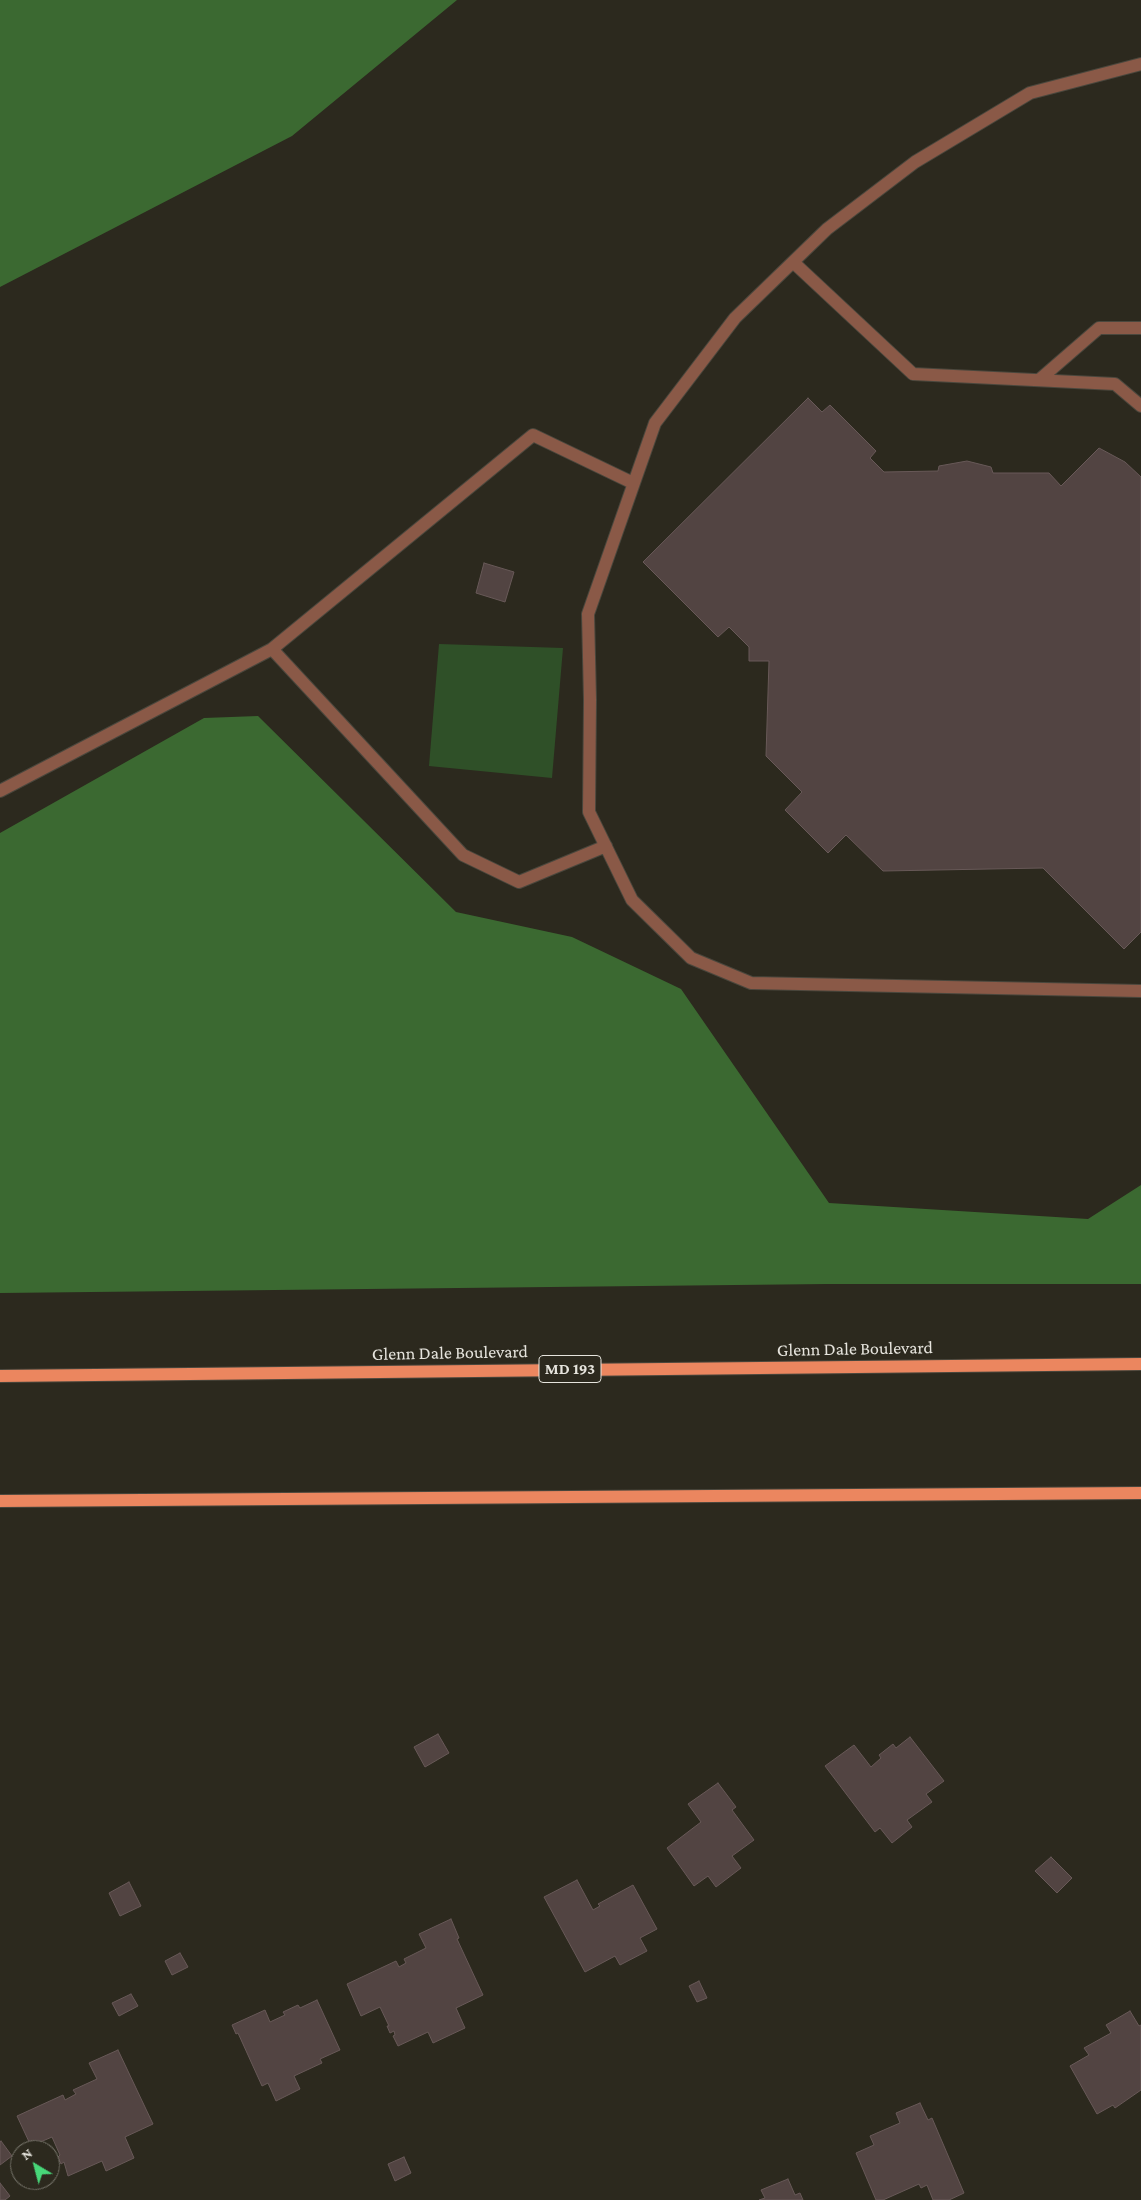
<!DOCTYPE html>
<style>
body{margin:0}
#map{position:relative;width:1141px;height:2200px;overflow:hidden;background:#2c291e;font-family:"Crimson Pro",serif}
canvas{display:block}
.north{position:absolute;left:10px;top:2140px;width:50px;height:50px;box-sizing:border-box;background:#2c291e;border:1px solid #76746a;border-radius:50%;rotate:323deg;font-size:14px;font-weight:700;line-height:20px;text-align:center;color:#e6e4dd}
.north::after{content:'';display:block;margin:auto;width:18px;height:22px;background:#47d779;clip-path:polygon(50% 0,100% 100%,50% 72%,0 100%)}
</style>
<div id="map">
<canvas width="1141" height="2200"></canvas>
<div class="north">N</div>
</div>
<script>
const ctx = document.querySelector('canvas').getContext('2d');
ctx.lineJoin = 'round';
function paint(path, color) {
  ctx.fillStyle = color;
  ctx.fill(path, 'evenodd');
}
function shape(rows) {
  const path = new Path2D();
  for (const r of rows) {
    path.moveTo(r[0], r[1]);
    for (let i = 2; i < r.length; i += 2) path.lineTo(r[i], r[i + 1]);
  }
  return path;
}
function strokePath(path, color, width, dash) {
  ctx.strokeStyle = color;
  ctx.lineWidth = width;
  ctx.lineCap = dash ? 'butt' : 'round';
  ctx.setLineDash(dash || []);
  ctx.stroke(path);
}
function write(font, color, halo, rows, align = 'center') {
  ctx.font = font + ' "Crimson Pro",serif';
  ctx.lineWidth = 4;
  ctx.setLineDash([]);
  ctx.textBaseline = 'middle';
  ctx.strokeStyle = halo;
  ctx.fillStyle = color;
  for (const [text, x, y, turn = 0] of rows) {
    ctx.save();
    ctx.translate(x, y);
    ctx.rotate((+turn || 0) * Math.PI / 180);
    ctx.textAlign = isNaN(turn) ? turn : align;
    if (halo) ctx.strokeText(text, 0, 0);
    ctx.fillText(text, 0, 0);
    ctx.restore();
  }
}
paint(shape([
 [439,644,563,648,552,778,429,766]
]), '#2f5028');
paint(shape([
 [0,0,457,0,292,136,0,287],
 [258,716,456,912,572,937,681,989,829,1203,1088,1219,1141,1185,1141,1284,827,1284,0,1293,0,833,204,718]
]), '#3b6931');
const building = shape([
 [808,398,822,412,830,405,876,451,870,458,884,472,938,471,939,466,967,461,991,467,993,473,1049,473,1061,486,1099,448,1125,462,1141,477,1141,932,1124,949,1043,868,883,871,846,835,828,853,785,810,802,792,766,756,769,661,749,661,749,647,729,627,718,637,643,562,808,398],
 [484,563,514,572,505,602,476,593,484,563],
 [438,1734,449,1753,425,1767,414,1747,438,1734],
 [910,1737,944,1781,926,1794,932,1802,907,1820,912,1827,892,1843,880,1828,875,1832,825,1766,854,1745,871,1767,881,1758,879,1755,893,1744,896,1748,910,1737],
 [718,1783,736,1807,732,1810,754,1840,732,1856,741,1868,716,1887,708,1876,694,1886,667,1848,701,1822,688,1804,718,1783],
 [1051,1857,1072,1878,1057,1893,1035,1871,1051,1857],
 [577,1880,593,1910,600,1906,598,1904,633,1885,657,1929,640,1938,647,1951,620,1965,615,1956,585,1972,544,1897,577,1880],
 [129,1882,141,1906,120,1916,109,1893,129,1882],
 [451,1919,459,1938,457,1939,483,1995,456,2008,465,2028,433,2043,428,2032,398,2046,393,2036,395,2035,394,2031,390,2033,387,2026,389,2026,380,2007,361,2016,347,1984,396,1961,399,1967,406,1963,404,1959,426,1948,419,1934,451,1919],
 [180,1953,188,1967,172,1975,165,1961,180,1953],
 [699,1981,707,1998,697,2002,689,1986,699,1981],
 [131,1994,138,2006,119,2016,112,2003,131,1994],
 [317,2000,340,2050,320,2059,322,2063,294,2076,300,2089,276,2101,268,2083,262,2086,238,2033,236,2034,232,2025,265,2010,270,2022,285,2015,283,2012,298,2005,300,2008,317,2000],
 [1130,2011,1139,2026,1141,2025,1141,2090,1115,2108,1113,2105,1097,2114,1070,2066,1089,2055,1084,2048,1111,2033,1106,2025,1130,2011],
 [118,2050,153,2124,125,2137,134,2158,106,2171,102,2161,68,2176,64,2162,61,2164,58,2157,60,2155,52,2137,31,2146,17,2116,63,2095,65,2100,76,2094,73,2090,97,2079,89,2063,118,2050],
 [920,2103,928,2120,932,2118,964,2193,949,2200,933,2200,927,2185,921,2188,919,2184,883,2200,876,2200,856,2153,874,2145,870,2136,900,2123,896,2113,920,2103],
 [1,2141,12,2156,0,2165,0,2142,1,2141],
 [404,2157,411,2173,395,2181,388,2164,404,2157],
 [788,2179,795,2195,800,2193,803,2200,759,2200,765,2198,761,2190,788,2179],
 [0,2183,10,2196,5,2200,0,2200,0,2183]
]);
paint(building, '#524442');
strokePath(building, '#685958', 1);
const service = shape([
 [1141,64,1030,93,915,162,827,229,735,318,655,423,588,614,590,700,589,812,632,900,691,958,751,983,1141,991],
 [793,262,913,374,1115,384,1141,406],
 [1039,380,1099,328,1141,328],
 [272,649,463,855,519,882,606,846],
 [0,791,272,649,533,435,633,483]
]);
const primary = shape([
 [0,1376,1141,1364],
 [0,1501,1141,1493]
]);
strokePath(service, '#4a473d', 14);
strokePath(primary, '#4a473d', 14);
strokePath(service, '#8a5947', 12);
strokePath(primary, '#eb865f', 12);
for (const [x, y, w] of [
 [570,1369,62]
]) {
  const box = new Path2D();
  box.roundRect(x - w / 2, y - 13.5, w, 27, 4);
  ctx.fillStyle = '#2c291e';
  ctx.fill(box);
  strokePath(box, '#e6e4dd', 1);
}
write('bold 16px', '#e6e4dd', null, [
 ["MD 193",570,1369]
]);
write('18px', '#e6e4dd', '#2c291e', [
 ["Glenn Dale Boulevard",855,1349,-1],
 ["Glenn Dale Boulevard",450,1353,-1]
]);
</script>
